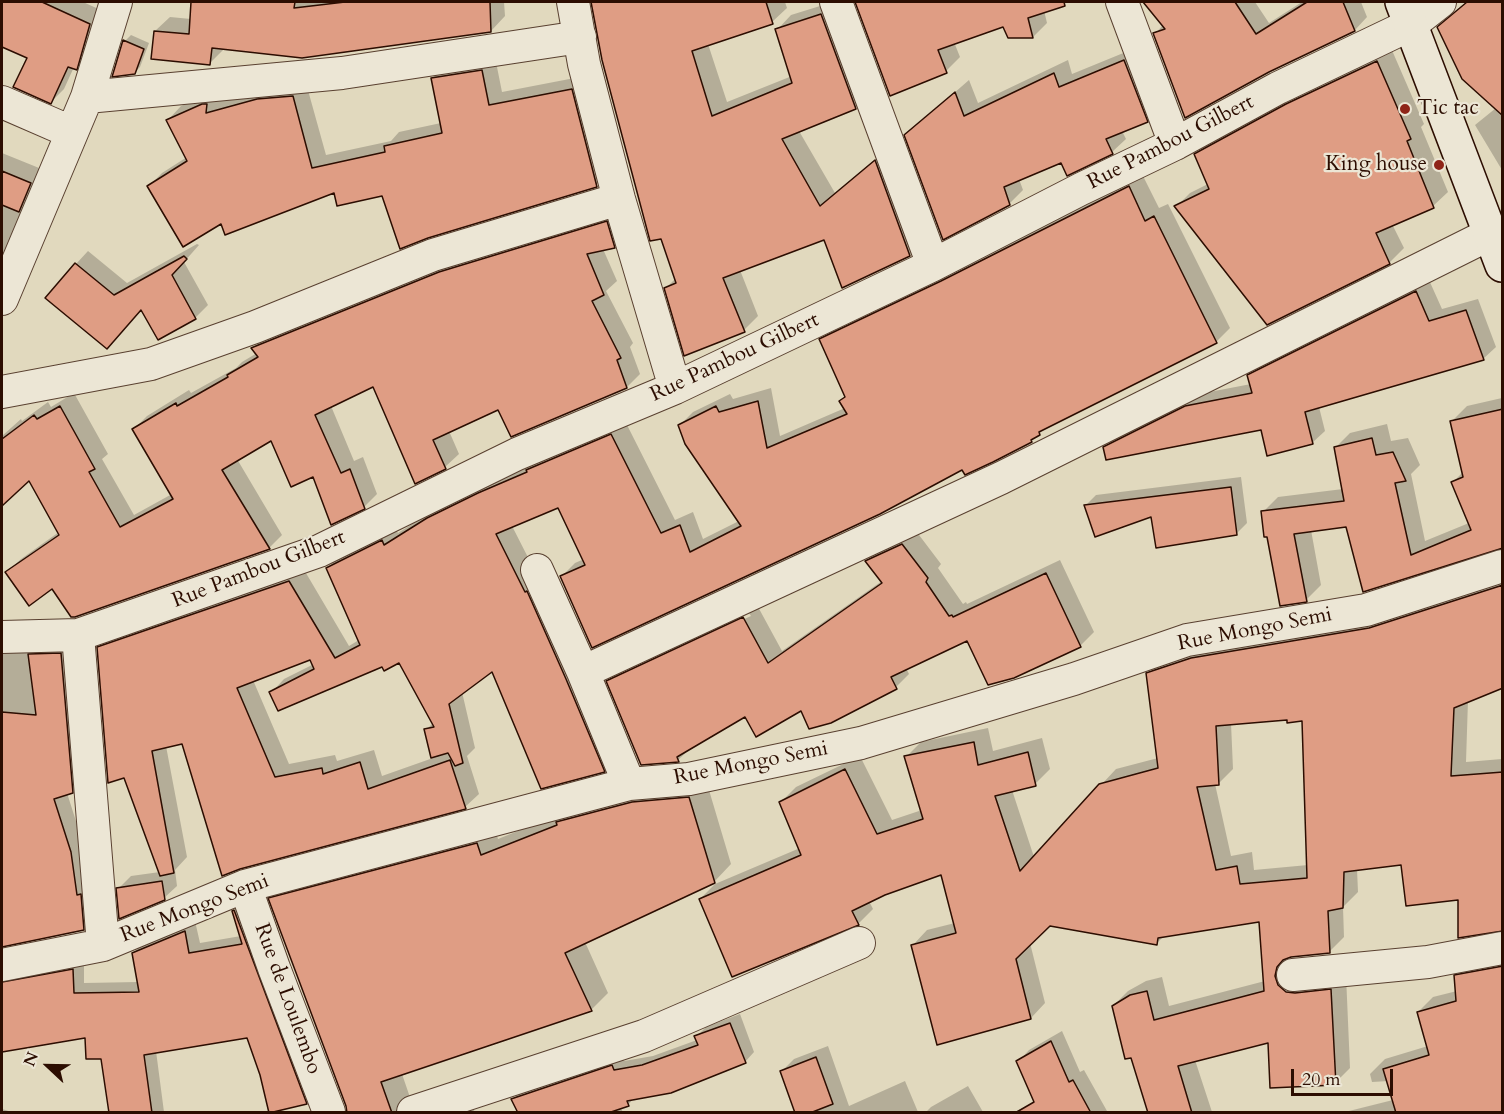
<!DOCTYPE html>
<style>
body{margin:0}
#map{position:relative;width:1504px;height:1114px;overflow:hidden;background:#e1d9be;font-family:Cardo,serif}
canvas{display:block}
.frame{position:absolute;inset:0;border:3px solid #2c0d01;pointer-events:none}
.north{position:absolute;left:18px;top:1036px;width:60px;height:60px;-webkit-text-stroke:4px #ece6d5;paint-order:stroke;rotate:292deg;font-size:16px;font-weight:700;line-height:24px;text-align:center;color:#2c0d01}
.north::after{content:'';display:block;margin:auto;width:21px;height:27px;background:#2c0d01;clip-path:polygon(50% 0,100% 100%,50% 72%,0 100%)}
.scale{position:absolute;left:1291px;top:1069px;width:102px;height:27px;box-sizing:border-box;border:3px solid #2c0d01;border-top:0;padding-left:8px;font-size:18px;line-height:21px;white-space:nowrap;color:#2c0d01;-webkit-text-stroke:4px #ece6d5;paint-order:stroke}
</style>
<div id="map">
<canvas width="1504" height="1114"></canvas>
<div class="frame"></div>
<div class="north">N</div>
<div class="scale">20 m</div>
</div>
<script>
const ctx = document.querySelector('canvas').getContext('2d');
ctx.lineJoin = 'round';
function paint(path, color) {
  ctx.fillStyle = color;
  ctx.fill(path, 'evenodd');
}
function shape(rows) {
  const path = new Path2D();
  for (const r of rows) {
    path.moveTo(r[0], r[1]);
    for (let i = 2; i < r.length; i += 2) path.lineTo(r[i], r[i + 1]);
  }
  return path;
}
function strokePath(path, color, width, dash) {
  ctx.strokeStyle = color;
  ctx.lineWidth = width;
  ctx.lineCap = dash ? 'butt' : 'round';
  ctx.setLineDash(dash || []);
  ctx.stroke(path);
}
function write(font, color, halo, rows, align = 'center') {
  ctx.font = font + ' Cardo,serif';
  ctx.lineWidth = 4.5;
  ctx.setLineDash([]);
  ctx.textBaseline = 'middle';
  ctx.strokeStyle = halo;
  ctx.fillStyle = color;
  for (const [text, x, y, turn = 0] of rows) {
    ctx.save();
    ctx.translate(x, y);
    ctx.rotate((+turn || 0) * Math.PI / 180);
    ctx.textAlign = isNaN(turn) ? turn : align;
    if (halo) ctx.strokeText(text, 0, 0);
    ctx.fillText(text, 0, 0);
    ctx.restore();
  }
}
paint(shape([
 [2,2,83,2,103,11,89,55,76,68,74,67,64,89,51,102,29,57,2,45],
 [193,2,506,2,504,2,505,16,491,31,225,48,210,63,155,31,170,17,191,19],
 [593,2,785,2,787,8,772,22,708,44,727,102,792,76,777,30,791,15,833,2,870,94,856,108,799,131,835,193,890,147,924,240,910,255,843,286,825,238,740,270,758,316,744,330,666,288,676,278,603,60],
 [855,2,1042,2,1047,23,1033,37,1009,36,1004,25,954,42,960,57,946,71,891,94],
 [1145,2,1255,2,1269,23,1302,2,1361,2,1367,17,1355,30,1269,71,1155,34,1163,25],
 [1466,2,1502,2,1502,170,1475,125,1496,108,1451,16],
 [131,35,149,43,140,67,134,73,114,75,125,41],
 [1138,47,1161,107,1147,121,1122,131,1126,139,1112,152,1062,161,1019,179,1023,190,1009,204,906,135,969,80,978,103,1068,60,1072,74],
 [1391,48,1424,124,1421,127,1448,192,1433,206,1392,224,1404,248,1390,262,1268,323,1176,207,1190,193,1208,184,1195,155,1210,141],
 [495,57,502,92,585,76,610,172,596,185,383,194,335,191,222,221,149,186,162,173,187,157,168,120,181,106,216,91,220,91,219,101,272,86,306,83,326,155,391,141,399,132,441,123,432,78,446,65],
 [2,153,44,170,32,197,24,205,2,260],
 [1142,174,1159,208,1168,204,1230,328,1216,342,1045,428,1031,441,962,468,593,646,561,577,575,563,584,559,558,506,512,526,539,579,617,757,604,771,493,670,462,692,475,748,467,756,479,794,465,807,240,867,183,742,166,746,187,857,175,870,177,886,164,898,118,889,131,876,160,872,99,648,112,634,303,568,349,646,359,640,328,568,341,554,395,528,398,533,442,505,625,421,675,520,693,512,703,539,739,521,679,426,693,412,730,394,733,399,771,388,780,436,845,408,841,401,846,396,821,340,834,326],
 [311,658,314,664,284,679,271,693,399,661,433,723,426,730,433,758,382,776,374,750,337,761,335,755,289,764,253,680],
 [620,209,628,234,614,247,603,249,617,281,606,291,633,343,630,347,640,374,627,387,499,408,449,431,459,454,445,467,373,385,331,406,354,461,363,457,377,494,364,507,314,475,272,439,237,459,282,535,269,548,53,587,7,572,21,559,59,532,30,478,2,504,2,436,21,419,22,421,48,402,51,407,74,393,108,454,102,459,134,515,172,494,133,430,147,416,189,390,191,393,236,368,242,362,257,353,253,348,266,335,454,259],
 [197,244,199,245,184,262,208,305,195,318,142,308,119,334,76,264,88,251,127,283],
 [1429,280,1442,309,1478,299,1496,347,1483,359,1319,407,1325,431,1312,443,1263,428,1105,448,1117,435,1199,394,1251,384,1249,376,1262,363],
 [1502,398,1502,547,1364,590,1348,526,1311,530,1321,585,1306,600,1263,512,1278,497,1343,489,1335,448,1350,433,1387,424,1391,441,1408,438,1420,465,1411,474,1425,541,1469,523,1453,482,1463,472,1452,421,1467,406],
 [1241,477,1247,523,1236,534,1152,515,1086,505,1096,495],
 [916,531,941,564,938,568,963,604,966,602,967,604,1060,560,1094,632,1080,646,968,639,906,668,909,674,896,687,802,709,746,715,691,748,678,760,608,681,621,668,757,605,782,651,882,581,867,561,880,548],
 [749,613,751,616,622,676,622,672],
 [1502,576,1502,691,1501,687,1468,700,1466,762,1502,759,1502,929,1459,898,1402,863,1357,869,1358,892,1343,907,1344,937,1329,952,1290,956,1289,960,1346,975,1350,1068,1335,1083,1269,1041,1195,1060,1212,1112,1150,1112,1113,1006,1128,991,1146,981,1162,977,1169,1006,1265,981,1260,920,1164,936,1157,943,1050,925,1030,943,1045,1003,1031,1018,913,945,927,930,955,923,942,873,869,901,873,909,858,924,700,899,715,884,800,848,781,802,796,787,860,756,892,820,922,810,906,757,921,742,988,728,993,751,1042,738,1050,769,1035,784,1012,790,1034,857,1116,769,1158,758,1148,674,1163,659],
 [1288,718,1303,719,1308,865,1254,870,1252,852,1231,856,1215,784,1218,784,1233,769,1231,723],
 [72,643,83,781,72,792,67,793,82,840,94,918,83,929,2,945,2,649],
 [706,780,731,864,714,882,585,942,608,993,591,1010,402,1074,415,1112,348,1112,347,1105,270,899,288,881,494,826,498,839,570,810],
 [245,900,317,1091,306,1102,262,1075,248,1037,156,1051,164,1112,110,1112,103,1057,87,1037,2,1050,2,967,84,959,84,983,138,982,133,953,144,942,195,921,200,943,241,936,234,911],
 [1502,955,1502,1112,1345,1112,1457,1084,1456,1077,1372,1082,1370,1074,1385,1059,1428,1046,1418,1012,1433,997,1457,991,1455,976,1470,961],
 [740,1014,754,1052,745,1062,634,1098,628,1105,620,1107,623,1112,587,1112,513,1099,522,1090,622,1057,624,1061,653,1056,697,1040,696,1037,706,1027],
 [1062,1031,1080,1072,1084,1070,1107,1111,1105,1112,1014,1112,1036,1103,1018,1062,1029,1050],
 [828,1046,849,1106,905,1081,918,1112,797,1112,782,1071,794,1059],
 [968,1086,983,1112,926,1112,931,1107],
 [469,1102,475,1112,436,1112],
 [2,1109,12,1112,2,1112]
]), '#0003');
const building = shape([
 [2,2,42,2,90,24,77,70,68,67,51,104,13,87,27,58,2,47,2,2],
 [191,2,295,2,294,8,345,2,490,2,491,32,302,58,212,48,210,65,151,59,154,31,189,34,191,2],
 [591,2,766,2,773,24,692,51,712,116,792,83,775,29,821,14,856,109,782,139,820,206,875,160,910,256,842,288,824,240,723,278,745,332,684,356,664,288,676,283,661,239,650,241,602,60,591,2],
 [855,2,1064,2,1065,6,1028,18,1033,38,1008,38,1003,27,938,50,947,73,890,96,855,2],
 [1143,2,1235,2,1256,34,1307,2,1343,2,1355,31,1269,72,1185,118,1153,33,1165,29,1143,2],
 [1467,2,1503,2,1503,116,1462,79,1437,27,1467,2],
 [123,40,144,49,135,74,112,77,123,40],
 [1124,60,1148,122,1106,139,1113,154,1067,176,1061,163,1004,187,1010,205,943,240,904,135,955,92,964,116,1054,73,1059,87,1124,60],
 [1377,61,1411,139,1407,141,1434,208,1376,233,1390,264,1267,325,1174,206,1209,189,1194,154,1286,104,1377,61],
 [482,70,489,105,572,89,597,187,428,238,400,249,382,196,337,206,334,193,225,235,221,224,183,247,147,186,187,161,166,120,202,104,207,104,206,113,257,99,293,96,312,168,385,152,384,146,442,133,431,78,482,70],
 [2,171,31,183,19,212,2,205,2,171],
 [1129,186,1145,221,1154,216,1217,343,1039,432,1040,435,1031,440,1032,442,993,462,965,475,962,470,880,514,592,648,560,576,585,565,558,508,496,534,525,592,527,591,566,679,605,772,541,789,492,672,449,704,463,763,455,766,448,753,431,758,424,729,434,727,399,663,384,671,382,667,278,711,269,692,314,669,310,660,237,688,275,777,322,768,323,774,360,762,368,789,450,760,466,809,240,869,222,876,182,744,152,751,174,873,160,876,124,778,108,783,97,647,289,581,335,658,360,645,326,568,382,540,384,545,427,518,478,493,527,472,526,470,611,434,661,533,680,525,690,552,741,526,685,444,678,425,716,406,719,412,758,401,767,448,847,414,839,401,845,397,819,339,941,281,1129,186],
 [607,221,615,248,587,254,604,295,592,301,621,358,617,360,627,388,511,437,498,410,433,440,446,469,415,484,373,387,315,415,341,473,350,469,365,509,331,525,313,477,291,487,271,441,222,470,270,549,75,617,71,617,52,589,29,606,5,572,59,535,29,481,2,506,2,439,34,415,37,419,60,406,95,469,89,472,120,527,173,499,132,429,176,403,177,406,228,377,227,375,258,357,251,348,439,272,607,221],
 [184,256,187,259,172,275,196,319,158,340,141,310,107,349,45,298,75,263,114,295,184,256],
 [1416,291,1429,321,1466,310,1484,360,1305,412,1313,444,1267,456,1261,430,1106,460,1103,447,1185,406,1252,393,1247,375,1416,291],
 [1503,409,1503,548,1363,592,1346,527,1294,534,1307,602,1280,606,1267,537,1264,537,1261,511,1344,501,1334,447,1372,438,1376,455,1393,452,1406,481,1395,483,1411,555,1471,530,1451,482,1463,477,1450,421,1503,409],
 [1231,487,1237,535,1156,548,1151,517,1095,537,1084,505,1231,487],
 [902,544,928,578,926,582,949,616,952,615,953,617,1046,573,1081,647,1014,678,988,685,967,641,891,677,897,689,831,723,809,729,801,711,756,737,745,717,677,757,679,762,641,765,606,681,743,617,768,663,882,583,865,561,902,544],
 [1503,585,1503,688,1454,708,1451,776,1503,772,1503,931,1458,938,1458,900,1406,906,1401,865,1344,872,1343,908,1328,911,1330,953,1291,957,1283,960,1277,967,1275,976,1278,985,1286,992,1295,993,1331,989,1336,1085,1270,1088,1268,1043,1178,1066,1192,1113,1148,1113,1131,1058,1125,1059,1112,1006,1130,995,1147,991,1154,1020,1264,991,1259,922,1158,938,1157,945,1050,926,1016,959,1031,1019,937,1045,911,945,956,933,941,875,885,895,852,911,859,925,732,977,699,899,801,855,779,802,845,769,877,834,923,819,904,756,974,742,978,765,1028,752,1036,786,995,796,1020,871,1099,784,1158,768,1146,673,1191,658,1369,628,1503,585],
 [1287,720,1287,723,1302,721,1307,878,1240,884,1237,866,1216,870,1197,787,1219,785,1216,726,1287,720],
 [61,653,73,793,54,799,71,852,77,895,81,894,84,930,2,947,2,712,36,715,28,654,61,653],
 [689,797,715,883,565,953,592,1011,381,1082,392,1113,347,1113,346,1106,268,898,477,843,481,855,557,825,556,822,632,802,689,797],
 [162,881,165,900,119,919,116,888,162,881],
 [234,910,307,1104,269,1113,260,1075,247,1038,144,1055,152,1113,109,1113,101,1059,86,1059,85,1038,2,1052,2,982,73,969,74,993,139,992,132,953,185,931,189,953,242,944,232,911,234,910],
 [1503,966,1503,1113,1396,1113,1383,1069,1429,1055,1417,1012,1456,1001,1454,975,1503,966],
 [730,1023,746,1063,671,1093,627,1101,629,1106,608,1113,518,1113,511,1099,612,1065,614,1070,642,1065,698,1045,694,1036,730,1023],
 [1051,1041,1069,1082,1073,1080,1091,1113,1015,1113,1034,1102,1016,1061,1051,1041],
 [816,1057,833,1104,810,1113,795,1113,780,1071,816,1057]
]);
paint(building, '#df9d84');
strokePath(building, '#2c0d01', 1.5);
const street = shape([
 [573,2,584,64,619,199,675,388],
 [836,2,933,265],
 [1122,2,1175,144],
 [87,97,342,73,580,37],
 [2,102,71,132],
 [2,299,87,97,116,2],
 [2,392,151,364,255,327,433,255,619,199],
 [537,570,583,672,629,784],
 [78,635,103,945],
 [2,637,78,635,319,551,517,454,675,388,933,265,1081,189,1175,144,1278,88,1412,24,1440,2],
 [583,672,1001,478,1490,234],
 [245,886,274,968,329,1112],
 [2,965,103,945,245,886,629,784,689,779,861,743,1074,679,1187,640,1366,610,1502,566],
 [1293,975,1428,962,1502,948],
 [413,1112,644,1036,859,943]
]);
const secondary = shape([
 [1402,2,1502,265]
]);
strokePath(street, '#594030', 34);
strokePath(secondary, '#2c0d01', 36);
strokePath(street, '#ece6d5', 32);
strokePath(secondary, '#ece6d5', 33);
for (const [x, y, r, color] of [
 [1405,109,6,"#8f2418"],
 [1439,165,6,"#8f2418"]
]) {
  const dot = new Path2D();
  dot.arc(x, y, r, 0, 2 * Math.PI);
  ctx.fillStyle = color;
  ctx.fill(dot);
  strokePath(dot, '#ece6d5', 2);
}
write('21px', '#2c0d01', '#ece6d5', [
 ["Tic tac",1417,109],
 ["King house",1427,165,"right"]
], 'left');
write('21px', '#2c0d01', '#ece6d5', [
 ["Rue Pambou Gilbert",1171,143,-27],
 ["Rue Pambou Gilbert",735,358,-25],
 ["Rue Pambou Gilbert",259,570,-21],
 ["Rue Mongo Semi",1255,630,-11],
 ["Rue Mongo Semi",751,764,-11],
 ["Rue Mongo Semi",195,909,-21],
 ["Rue de Loulembo",287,999,70]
]);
</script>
